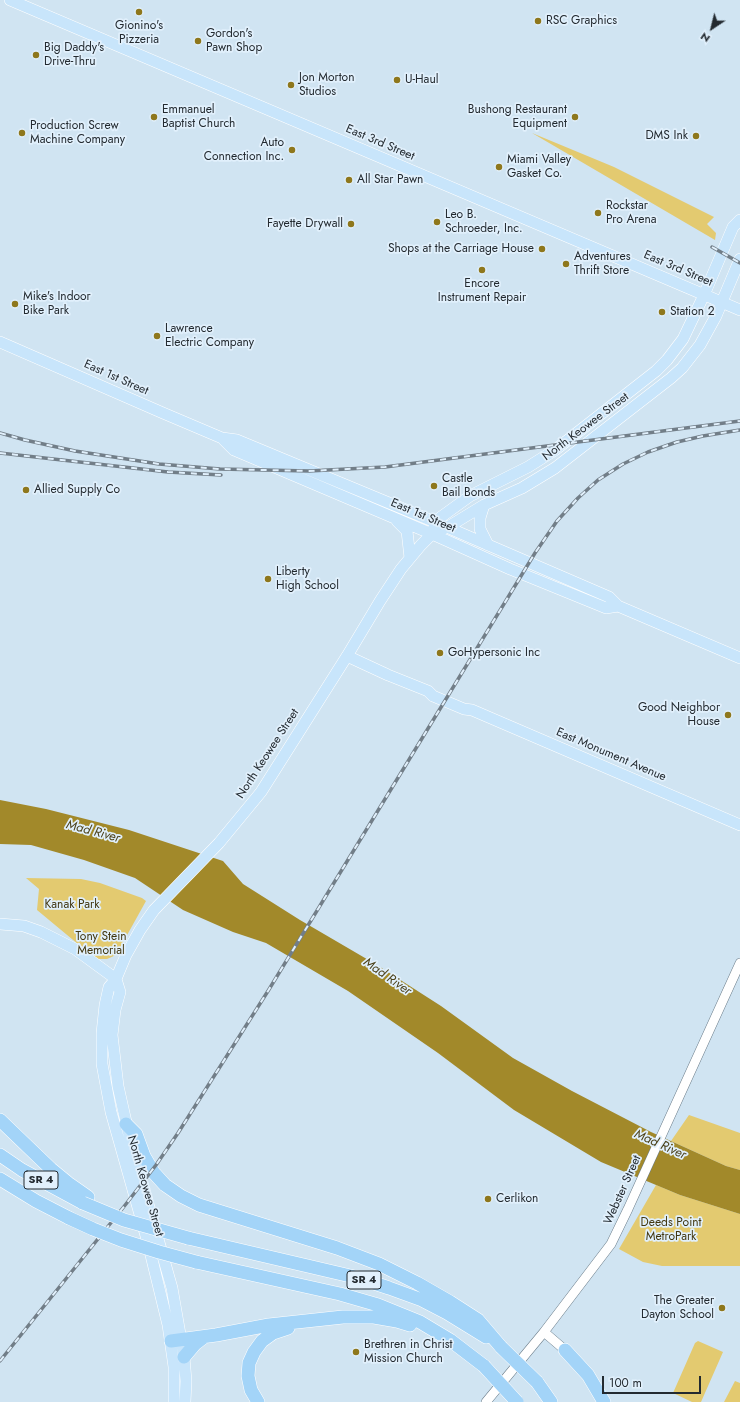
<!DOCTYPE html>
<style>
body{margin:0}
#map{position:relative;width:740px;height:1402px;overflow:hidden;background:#d0e4f2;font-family:Jost,sans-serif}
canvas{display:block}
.north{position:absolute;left:692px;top:8px;width:40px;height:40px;-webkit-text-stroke:3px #e1f0fc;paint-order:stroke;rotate:215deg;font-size:11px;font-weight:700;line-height:16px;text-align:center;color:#232a30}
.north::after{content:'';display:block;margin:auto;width:14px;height:18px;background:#232a30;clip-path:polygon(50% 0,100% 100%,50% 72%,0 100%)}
.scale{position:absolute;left:602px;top:1376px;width:99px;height:18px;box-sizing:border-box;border:2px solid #232a30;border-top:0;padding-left:5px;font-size:12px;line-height:14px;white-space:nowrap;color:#232a30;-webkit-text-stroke:3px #e1f0fc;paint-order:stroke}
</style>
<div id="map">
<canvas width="740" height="1402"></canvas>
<div class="north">N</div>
<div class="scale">100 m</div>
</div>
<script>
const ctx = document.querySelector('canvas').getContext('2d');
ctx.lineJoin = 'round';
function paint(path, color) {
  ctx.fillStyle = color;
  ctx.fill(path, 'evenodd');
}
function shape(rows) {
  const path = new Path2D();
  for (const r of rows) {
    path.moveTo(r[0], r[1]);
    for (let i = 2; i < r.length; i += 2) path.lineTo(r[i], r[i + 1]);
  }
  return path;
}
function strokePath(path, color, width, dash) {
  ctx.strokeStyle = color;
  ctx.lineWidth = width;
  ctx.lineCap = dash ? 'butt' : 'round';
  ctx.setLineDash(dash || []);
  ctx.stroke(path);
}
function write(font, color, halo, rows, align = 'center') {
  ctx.font = font + ' Jost,sans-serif';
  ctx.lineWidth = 3.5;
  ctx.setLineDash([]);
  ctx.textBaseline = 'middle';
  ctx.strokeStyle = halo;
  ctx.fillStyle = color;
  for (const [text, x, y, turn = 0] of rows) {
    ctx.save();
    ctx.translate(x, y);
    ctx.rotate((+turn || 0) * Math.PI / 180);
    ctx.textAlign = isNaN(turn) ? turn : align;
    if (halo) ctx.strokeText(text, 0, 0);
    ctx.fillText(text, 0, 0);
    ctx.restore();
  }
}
paint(shape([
 [532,133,614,167,714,217,707,224,716,233,715,240],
 [26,878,81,879,100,883,142,898,146,901,116,955,107,959,96,959,37,910,39,889],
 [689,1115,740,1133,740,1170,726,1166,671,1141],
 [656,1185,680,1195,740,1214,740,1266,662,1266,643,1262,619,1249],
 [698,1341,723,1352,701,1402,692,1402,673,1393,695,1343],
 [735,1381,740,1383,740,1402,724,1402]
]), '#e3ca70');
paint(shape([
 [0,800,46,809,129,830,223,861,243,884,300,920,377,965,441,1006,513,1058,572,1091,651,1132,726,1166,740,1170,740,1214,680,1195,601,1162,514,1110,438,1053,348,991,266,943,233,932,183,910,135,878,84,860,31,845,0,844]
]), '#a2892a');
const minor = shape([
 [544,1332,565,1350],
 [486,1402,544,1332,611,1244,628,1209,740,963]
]);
const major = shape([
 [10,0,740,310],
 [0,342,163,413,222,438,237,440,435,522,609,597,618,606,740,658],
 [222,438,234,450,432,534,510,569,606,608,618,606],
 [484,505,480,518,480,529,488,545],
 [397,521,407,531,410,558],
 [434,527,435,522,441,517,470,496,528,467,555,450,656,371,667,360,683,339,704,295,733,227,740,220],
 [347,656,388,675,428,691,433,696,464,709,472,710,740,825],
 [0,924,24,926,41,932,75,949,116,979],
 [116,979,120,992,115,1010,112,1035,118,1086,131,1144,172,1288,184,1357,186,1381,185,1402],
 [174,1402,174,1367,168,1325,148,1243,111,1112,102,1064,102,1033,105,1005,109,987,116,979,126,955,140,930,154,910,219,843,261,792,347,656,380,601,401,569,421,545,432,534,448,527,484,505,522,488,555,468,671,378,682,368,700,345,716,316,740,259]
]);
const highway = shape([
 [0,1120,51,1169,68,1183,88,1197],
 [126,1124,136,1134,144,1156,154,1173,165,1185,181,1196,199,1205,337,1248,379,1264,417,1283,450,1302,478,1320,501,1347],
 [0,1155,22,1170,83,1203],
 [0,1179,36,1201,69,1218],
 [188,1238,359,1278,389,1288,422,1300,447,1313,486,1337],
 [196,1262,340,1294,378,1305,420,1322,450,1340,484,1366],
 [171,1341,216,1335,269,1325,343,1317,374,1317,397,1321,410,1325],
 [565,1350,588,1375,604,1402],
 [184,1357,195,1344,204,1337],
 [537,1382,551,1402],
 [258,1402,251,1390,248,1376,249,1363,254,1352,262,1341,273,1333,288,1328]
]);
strokePath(minor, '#6b7d8a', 10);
strokePath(major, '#fff', 12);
strokePath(highway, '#fff', 14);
strokePath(minor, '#fff', 9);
strokePath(major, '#c8e5fb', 11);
strokePath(highway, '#a3d4f8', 13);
const rail = shape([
 [712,247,740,263],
 [0,433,25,440,75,451,159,464,220,469,309,471,385,467,740,421],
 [0,453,168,472,221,475],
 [0,1361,126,1204,156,1165,178,1133,268,991,535,553,557,521,578,498,598,480,623,464,648,452,677,442,703,436,740,430]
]);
strokePath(rail, '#727e88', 3.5);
strokePath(rail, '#e1f0fc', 2, [6]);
const highwayBridge = shape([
 [83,1203,124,1220,188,1238],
 [69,1218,93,1229,121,1240,159,1252,196,1262],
 [501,1347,537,1382],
 [484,1366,517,1402]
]);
strokePath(highwayBridge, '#fff', 14, []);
strokePath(highwayBridge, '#a3d4f8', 13);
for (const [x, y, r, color] of [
 [139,12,4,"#8e771c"],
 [538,21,4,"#8e771c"],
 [198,41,4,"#8e771c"],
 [36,55,4,"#8e771c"],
 [397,80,4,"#8e771c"],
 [291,85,4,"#8e771c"],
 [154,117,4,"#8e771c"],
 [575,117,4,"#8e771c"],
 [22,133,4,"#8e771c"],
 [696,136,4,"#8e771c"],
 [292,150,4,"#8e771c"],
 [499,167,4,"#8e771c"],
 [349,180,4,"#8e771c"],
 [598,213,4,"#8e771c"],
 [437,222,4,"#8e771c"],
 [351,224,4,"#8e771c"],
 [542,249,4,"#8e771c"],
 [566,264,4,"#8e771c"],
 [482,270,4,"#8e771c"],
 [15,304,4,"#8e771c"],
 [662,312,4,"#8e771c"],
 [157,336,4,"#8e771c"],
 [434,486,4,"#8e771c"],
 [26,490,4,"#8e771c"],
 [268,579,4,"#8e771c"],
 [440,653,4,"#8e771c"],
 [728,715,4,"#8e771c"],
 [488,1199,4,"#8e771c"],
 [722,1308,4,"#8e771c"],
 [356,1352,4,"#8e771c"]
]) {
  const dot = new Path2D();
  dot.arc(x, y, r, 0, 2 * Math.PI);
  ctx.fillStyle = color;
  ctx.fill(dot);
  strokePath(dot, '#e1f0fc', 1.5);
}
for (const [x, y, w] of [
 [41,1180,34],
 [364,1280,34]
]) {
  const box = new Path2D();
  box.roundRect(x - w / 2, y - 9, w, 18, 3);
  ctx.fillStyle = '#e1f0fc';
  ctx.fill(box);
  strokePath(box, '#232a30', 1);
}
write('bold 11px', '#232a30', null, [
 ["SR 4",41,1180],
 ["SR 4",364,1280]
]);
write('12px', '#232a30', '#e1f0fc', [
 ["RSC Graphics",546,21],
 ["Gionino's",139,26,"center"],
 ["Pizzeria",139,40,"center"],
 ["Gordon's",206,34],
 ["Pawn Shop",206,48],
 ["Big Daddy's",44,48],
 ["Drive-Thru",44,62],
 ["Jon Morton",299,78],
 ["Studios",299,92],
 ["U-Haul",405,80],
 ["Emmanuel",162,110],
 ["Baptist Church",162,124],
 ["Bushong Restaurant",567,110,"right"],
 ["Equipment",567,124,"right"],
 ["Production Screw",30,126],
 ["Machine Company",30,140],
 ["DMS Ink",688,136,"right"],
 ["Auto",284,143,"right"],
 ["Connection Inc.",284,157,"right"],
 ["Miami Valley",507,160],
 ["Gasket Co.",507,174],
 ["All Star Pawn",357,180],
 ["Rockstar",606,206],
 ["Pro Arena",606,220],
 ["Leo B.",445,215],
 ["Schroeder, Inc.",445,229],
 ["Fayette Drywall",343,224,"right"],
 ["Shops at the Carriage House",534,249,"right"],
 ["Adventures",574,257],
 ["Thrift Store",574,271],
 ["Encore",482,284,"center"],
 ["Instrument Repair",482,298,"center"],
 ["Mike's Indoor",23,297],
 ["Bike Park",23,311],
 ["Station 2",670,312],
 ["Lawrence",165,329],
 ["Electric Company",165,343],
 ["Castle",442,479],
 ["Bail Bonds",442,493],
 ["Allied Supply Co",34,490],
 ["Liberty",276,572],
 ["High School",276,586],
 ["GoHypersonic Inc",448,653],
 ["Good Neighbor",720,708,"right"],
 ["House",720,722,"right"],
 ["Cerlikon",496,1199],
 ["The Greater",714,1301,"right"],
 ["Dayton School",714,1315,"right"],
 ["Brethren in Christ",364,1345],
 ["Mission Church",364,1359]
], 'left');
write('12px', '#232a30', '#e1f0fc', [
 ["East 3rd Street",380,143,23],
 ["East 3rd Street",678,269,23],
 ["East 1st Street",116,378,24],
 ["North Keowee Street",586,427,-37],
 ["East 1st Street",423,516,23],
 ["North Keowee Street",268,754,-57],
 ["East Monument Avenue",611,755,23],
 ["North Keowee Street",145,1186,74],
 ["Webster Street",623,1190,-66]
]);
write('12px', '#423710', '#e1f0fc', [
 ["Kanak Park",72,905],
 ["Tony Stein",101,937],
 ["Memorial",101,951],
 ["Deeds Point",671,1223],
 ["MetroPark",671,1237]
]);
write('italic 13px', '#4c421b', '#e1f0fc', [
 ["Mad River",93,832,15],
 ["Mad River",387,977,35],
 ["Mad River",660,1145,24]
]);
</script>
